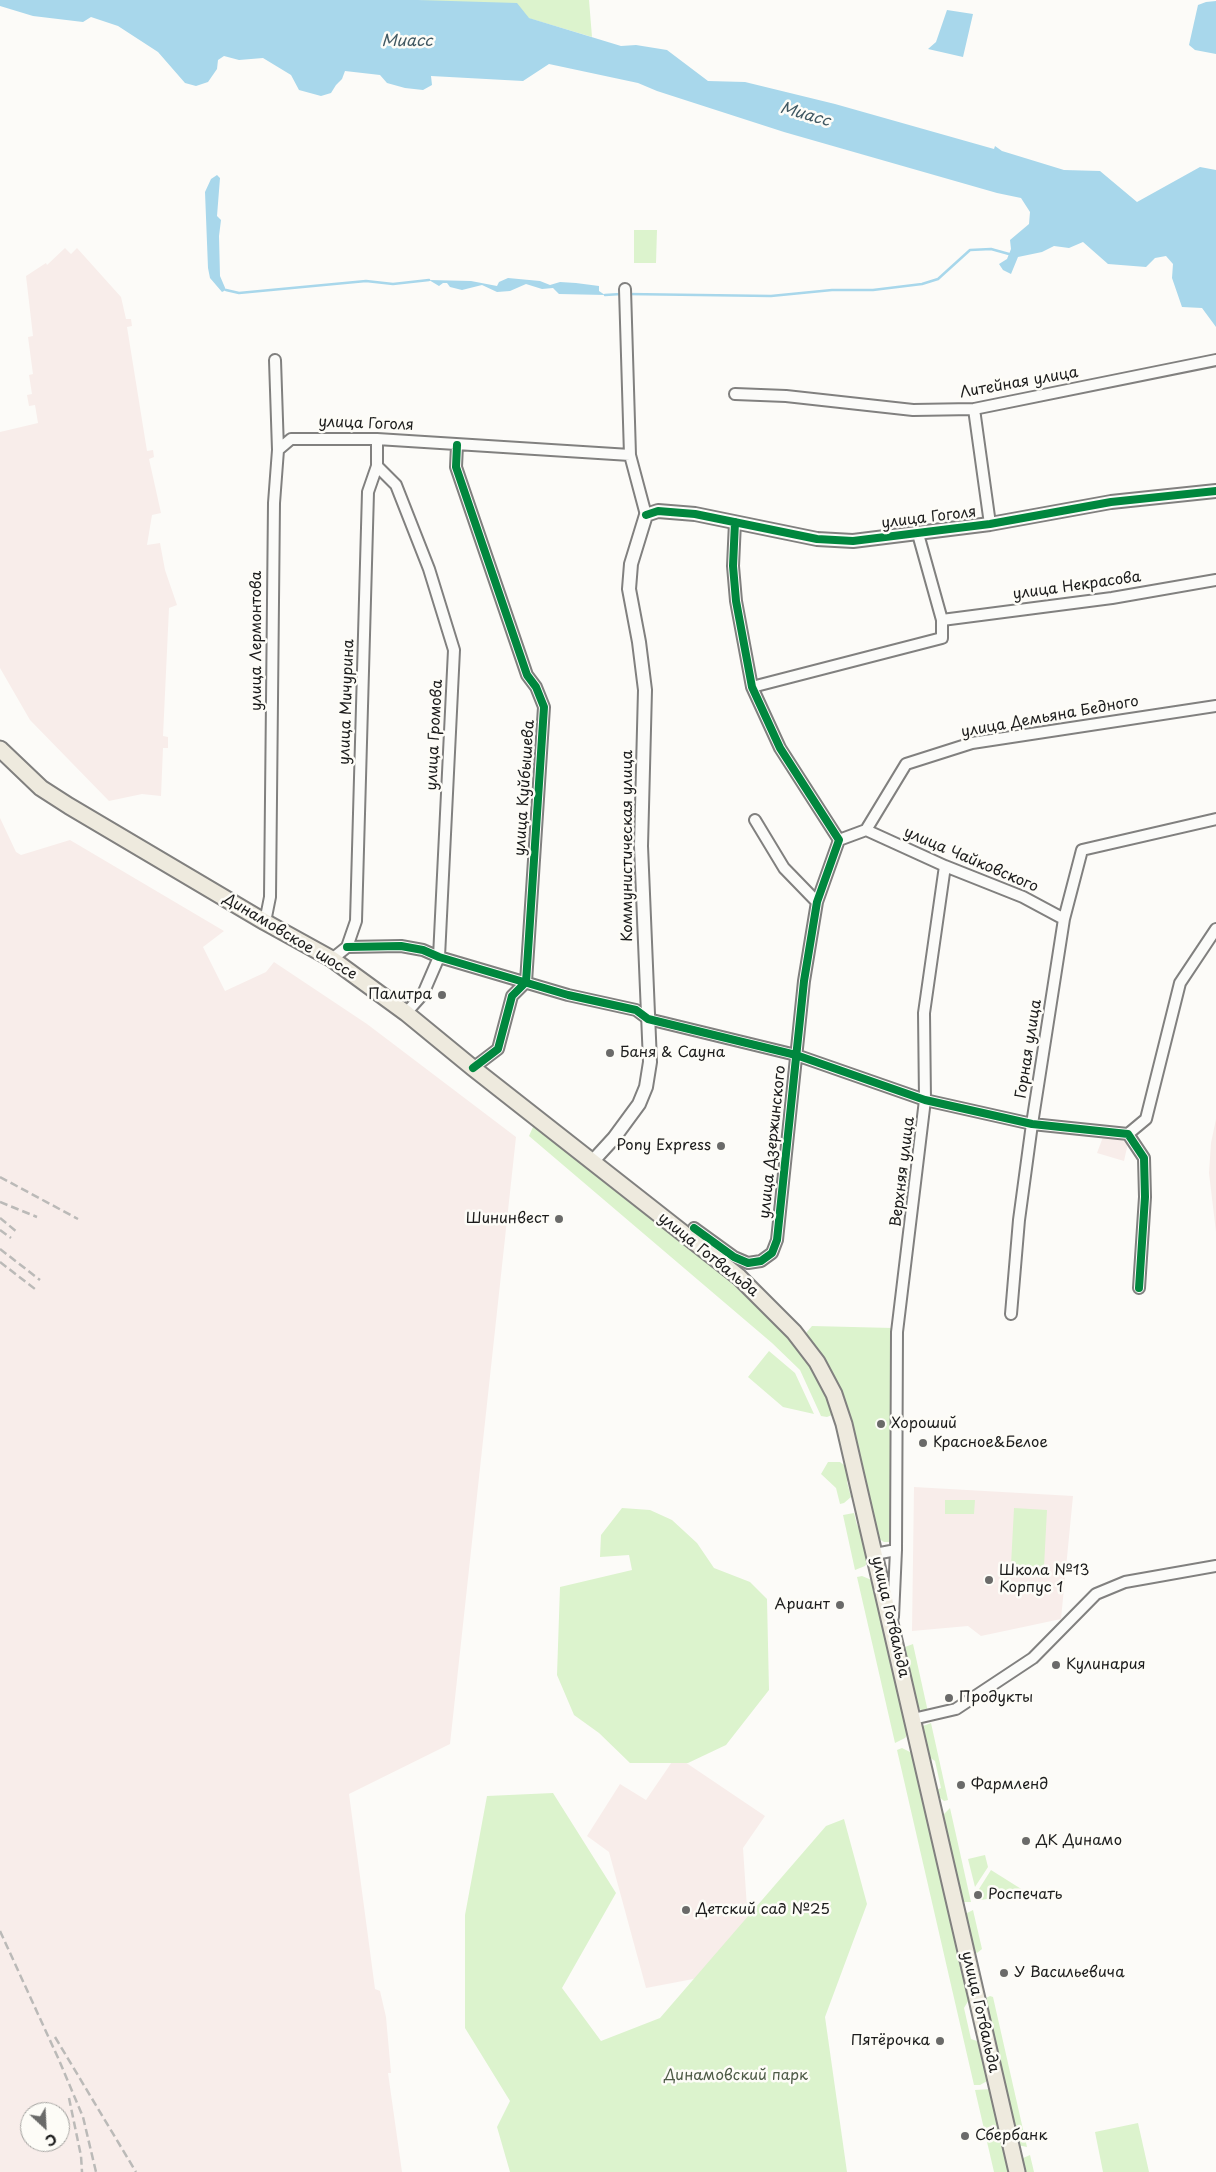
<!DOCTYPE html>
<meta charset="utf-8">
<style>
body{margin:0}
#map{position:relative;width:1216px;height:2172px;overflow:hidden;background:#fcfbf8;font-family:"Playpen Sans",sans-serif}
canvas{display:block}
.north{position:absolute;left:20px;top:2102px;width:50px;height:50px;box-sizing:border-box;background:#fdfcf7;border:1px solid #a3a29f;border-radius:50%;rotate:155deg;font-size:14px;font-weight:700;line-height:20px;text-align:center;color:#1c1c1c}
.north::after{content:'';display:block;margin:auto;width:18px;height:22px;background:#6a6a69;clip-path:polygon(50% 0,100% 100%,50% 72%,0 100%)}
</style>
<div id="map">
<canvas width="1216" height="2172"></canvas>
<div class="north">С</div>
</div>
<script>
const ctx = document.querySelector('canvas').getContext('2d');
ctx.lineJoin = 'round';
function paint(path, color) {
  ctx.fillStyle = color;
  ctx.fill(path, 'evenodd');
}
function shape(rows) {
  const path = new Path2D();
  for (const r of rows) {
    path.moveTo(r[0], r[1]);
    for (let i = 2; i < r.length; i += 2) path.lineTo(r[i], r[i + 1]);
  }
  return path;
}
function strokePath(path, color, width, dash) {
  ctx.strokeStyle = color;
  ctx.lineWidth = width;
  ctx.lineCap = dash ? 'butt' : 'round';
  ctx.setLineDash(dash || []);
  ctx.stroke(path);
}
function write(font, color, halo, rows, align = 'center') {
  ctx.font = font + ' "Playpen Sans",sans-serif';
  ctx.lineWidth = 5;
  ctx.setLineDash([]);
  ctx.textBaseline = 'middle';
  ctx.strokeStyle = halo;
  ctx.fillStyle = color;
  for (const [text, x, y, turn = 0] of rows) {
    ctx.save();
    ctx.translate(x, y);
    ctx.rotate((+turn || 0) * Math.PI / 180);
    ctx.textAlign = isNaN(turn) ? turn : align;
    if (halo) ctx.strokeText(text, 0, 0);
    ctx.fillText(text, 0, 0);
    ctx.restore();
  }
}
paint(shape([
 [65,248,71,254,77,248,121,297,126,319,131,319,132,326,127,327,147,451,153,450,154,457,149,459,161,513,152,515,147,545,160,543,165,570,177,605,169,608,163,736,168,737,168,748,163,748,161,796,142,794,109,801,30,720,0,668,0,432,38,423,35,405,29,406,27,395,32,394,29,375,33,374,28,337,33,336,26,276,46,263,47,265],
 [0,818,16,852,21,855,70,840,224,931,203,947,225,991,266,972,274,962,367,1024,516,1137,450,1744,349,1794,375,1989,380,1991,386,2017,391,2073,388,2073,402,2172,0,2172],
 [30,2112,60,2112,60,2142,30,2142],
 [1216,1119,1216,1232,1209,1173,1211,1143],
 [1103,1137,1118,1139,1128,1143,1124,1161,1097,1153],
 [914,1487,1073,1496,1061,1619,981,1636,968,1626,912,1631],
 [676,1756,765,1816,743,1848,751,1968,646,1988,609,1852,587,1836,620,1784,646,1800]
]), '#f8edea');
paint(shape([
 [418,0,589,0,592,37,528,18],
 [634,230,657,230,656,263,634,263],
 [537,1125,714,1267,784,1332,811,1365,834,1409,832,1415,827,1417,821,1416,800,1370,772,1343,529,1136,533,1127],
 [812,1326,893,1328,892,1536,889,1542,884,1542,879,1539,851,1422,822,1358,806,1333],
 [769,1351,795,1373,814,1414,783,1407,748,1377],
 [828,1462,840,1462,849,1469,850,1477,847,1482,851,1497,844,1503,840,1504,836,1488,821,1474],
 [945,1500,975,1500,974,1514,945,1514],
 [622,1508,650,1510,672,1520,697,1543,714,1568,750,1582,767,1599,769,1690,726,1745,688,1763,630,1763,599,1733,574,1715,557,1675,560,1587,632,1570,629,1555,600,1557,601,1535],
 [1014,1508,1047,1510,1044,1567,1011,1565],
 [854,1513,857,1525,862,1529,869,1560,865,1566,855,1570,843,1515],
 [862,1576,874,1581,909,1732,905,1738,895,1743,857,1577],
 [913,1644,928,1712,924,1713,917,1706,905,1647],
 [931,1723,948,1800,944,1801,937,1795,936,1790,941,1788,935,1761,929,1757,922,1729,923,1726],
 [902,1748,914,1754,970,1998,964,2008,971,2039,980,2042,989,2080,980,2085,974,2085,897,1750],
 [553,1793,616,1893,562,1988,601,2041,660,2018,826,1826,844,1819,867,1904,825,2017,847,2172,510,2172,497,2127,510,2101,465,2028,465,1915,487,1796],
 [950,1808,971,1902,964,1902,961,1899,943,1821,943,1815],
 [985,1855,988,1867,975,1887,968,1859],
 [991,1870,1026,1892,981,1900,979,1889],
 [973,1910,982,1949,977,1953,973,1951,965,1916,967,1913],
 [990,1996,993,1997,1027,2147,1017,2145,984,1999],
 [991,2089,1010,2172,994,2172,975,2090],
 [1138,2123,1149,2172,1103,2172,1095,2132],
 [1030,2155,1034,2172,1024,2172,1021,2159]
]), '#dcf3cd');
paint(shape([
 [0,0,418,0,517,3,529,18,621,46,636,45,667,50,708,81,745,82,835,104,994,149,995,146,1002,151,1064,170,1100,171,1137,202,1200,167,1216,170,1216,327,1202,308,1182,307,1172,278,1173,264,1166,256,1155,258,1146,267,1108,264,1083,242,1069,248,1054,246,1042,252,1018,257,1011,274,1003,270,999,264,1007,259,1011,249,1010,240,1029,224,1030,212,1021,198,997,193,784,132,657,91,638,83,549,64,523,81,431,76,432,85,423,90,405,88,387,83,380,75,345,71,342,79,336,85,331,93,321,96,299,90,291,75,263,58,239,60,224,56,218,60,217,69,208,82,196,86,185,83,158,52,118,26,91,17,83,22,33,16,0,6],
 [1216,1,1216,54,1195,50,1189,45,1198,5,1206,2],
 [947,10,973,14,963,57,928,49,936,42],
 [217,175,220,178,217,216,221,220,219,236,220,276,226,290,222,292,210,278,208,268,205,192,211,179],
 [508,278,540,281,550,285,560,282,576,283,599,286,599,291,605,295,559,294,553,288,542,289,526,284,510,291,497,292,482,285,462,290,450,287,447,283,443,283,439,286,429,280,471,281,497,286,499,282]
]), '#a8d7eb');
strokePath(shape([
 [226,290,239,293,366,281,393,284,429,280],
 [627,294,771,296,832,290,873,290,922,284,938,279,970,250,991,249,1009,254],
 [605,295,621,294]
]), '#a8d7eb', 2.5);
const minor = shape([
 [735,394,786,396,913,410,974,409,1216,360],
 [974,409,990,524],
 [457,445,456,467,527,675,536,687,544,707,526,982,512,996,498,1049,473,1068],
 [278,450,291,439,377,439,630,455,625,289],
 [630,455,646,515],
 [377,466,396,485,429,569,454,650,439,957,423,994,406,1013],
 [942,620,1112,598,1216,580],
 [752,687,942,638,942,620,918,534],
 [755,820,784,868,817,902],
 [866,830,945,866,1023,897,1064,919],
 [839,840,866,830,906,764,972,743,1216,706],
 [265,922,270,897,274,503,278,450,275,360],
 [347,947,401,946,423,950,439,957,568,995,636,1010,648,1019,796,1055,925,1100,1032,1124,1128,1134,1144,1158,1145,1197,1139,1288],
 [332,959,347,947,356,921,368,492,377,466,377,439],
 [1128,1134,1146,1119,1180,983,1216,929],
 [694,1228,734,1257,748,1263,761,1261,772,1253,777,1240,804,981,817,902,839,840,780,748,752,687,736,601,733,566,735,522],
 [1011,1314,1019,1220,1032,1124,1064,919,1082,850,1216,819],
 [875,1554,896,1550],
 [893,1617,896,1550,897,1332,925,1100,924,1013,945,866],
 [913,1719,956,1709,1033,1658,1096,1594,1125,1582,1216,1566]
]);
const tertiary = shape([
 [592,1162,614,1138,639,1104,646,1087,650,1062,641,846,645,690,639,642,629,589,631,564,646,515,658,511,695,514,817,539,853,541,990,524,1111,502,1216,491]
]);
const primary = shape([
 [0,749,41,788,69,806,265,922,332,959,406,1013,473,1068,739,1277,794,1332,817,1362,834,1394,844,1424,1017,2172]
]);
strokePath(minor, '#81807f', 14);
strokePath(tertiary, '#81807f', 16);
strokePath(primary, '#81807f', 19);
strokePath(minor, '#fbfbf9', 10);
strokePath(tertiary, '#fbfbf9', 12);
strokePath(primary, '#eeeade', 15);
strokePath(shape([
 [0,1177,78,1219],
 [0,1202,37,1217],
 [0,1218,17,1232],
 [0,1230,11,1238],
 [0,1249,40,1280],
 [0,1262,35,1289],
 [0,1931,59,2060,83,2117,96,2172],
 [55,2037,136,2172],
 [69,2098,81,2156,82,2172]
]), '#bbbab8', 2.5, [8, 4]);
strokePath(shape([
 [457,445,456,467,527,675,536,687,544,707,526,982,512,996,498,1049,473,1068],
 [646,515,658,511,695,514,817,539,853,541,990,524,1111,502,1216,491],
 [347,947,401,946,423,950,439,957,568,995,636,1010,648,1019,796,1055,925,1100,1032,1124,1128,1134,1144,1158,1145,1197,1139,1288],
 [694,1228,734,1257,748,1263,761,1261,772,1253,777,1240,804,981,817,902,839,840,780,748,752,687,736,601,733,566,735,522]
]), '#00873e', 8);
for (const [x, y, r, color] of [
 [442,995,5,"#6a6a69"],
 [610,1053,5,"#6a6a69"],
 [721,1146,5,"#6a6a69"],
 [559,1219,5,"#6a6a69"],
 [881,1424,5,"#6a6a69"],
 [923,1443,5,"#6a6a69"],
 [989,1580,5,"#6a6a69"],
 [840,1605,5,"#6a6a69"],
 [1056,1665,5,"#6a6a69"],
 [949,1698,5,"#6a6a69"],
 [961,1785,5,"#6a6a69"],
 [1026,1841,5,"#6a6a69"],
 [978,1895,5,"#6a6a69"],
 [686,1910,5,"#6a6a69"],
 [1004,1973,5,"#6a6a69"],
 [940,2041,5,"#6a6a69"],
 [965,2136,5,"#6a6a69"]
]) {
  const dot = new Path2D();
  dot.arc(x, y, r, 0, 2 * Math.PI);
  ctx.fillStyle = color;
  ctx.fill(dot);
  strokePath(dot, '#fdfcf7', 2);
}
write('15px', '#1c1c1c', '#fdfcf7', [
 ["Литейная улица",1019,383,-10],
 ["улица Гоголя",366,424,2],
 ["улица Гоголя",929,518,-7],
 ["улица Некрасова",1077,586,-8],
 ["улица Лермонтова",257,641,-90],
 ["улица Мичурина",347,702,-88],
 ["улица Демьяна Бедного",1050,717,-10],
 ["улица Громова",435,735,-87],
 ["улица Куйбышева",525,788,-86],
 ["Коммунистическая улица",628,846,-90],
 ["улица Чайковского",971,860,23],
 ["Динамовское шоссе",290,937,31],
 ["Горная улица",1029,1049,-81],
 ["улица Дзержинского",773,1142,-84],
 ["Верхняя улица",903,1172,-83],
 ["улица Готвальда",708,1255,39],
 ["улица Готвальда",890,1617,77],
 ["улица Готвальда",980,2012,77]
]);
write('15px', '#1c1c1c', '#fdfcf7', [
 ["Палитра",432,995,"right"],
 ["Баня & Сауна",620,1053],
 ["Pony Express",711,1146,"right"],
 ["Шининвест",549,1219,"right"],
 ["Хороший",891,1424],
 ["Красное&Белое",933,1443],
 ["Школа №13",999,1571],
 ["Корпус 1",999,1588],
 ["Ариант",830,1605,"right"],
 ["Кулинария",1066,1665],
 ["Продукты",959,1698],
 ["Фармленд",971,1785],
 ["ДК Динамо",1036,1841],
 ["Роспечать",988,1895],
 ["Детский сад №25",696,1910],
 ["У Васильевича",1014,1973],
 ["Пятёрочка",930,2041,"right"],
 ["Сбербанк",975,2136]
], 'left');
write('15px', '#4e5b47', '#fdfcf7', [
 ["Динамовский парк",736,2076]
]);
write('italic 16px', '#405862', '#fdfcf7', [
 ["Миасс",407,42],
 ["Миасс",805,115,16]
]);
</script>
